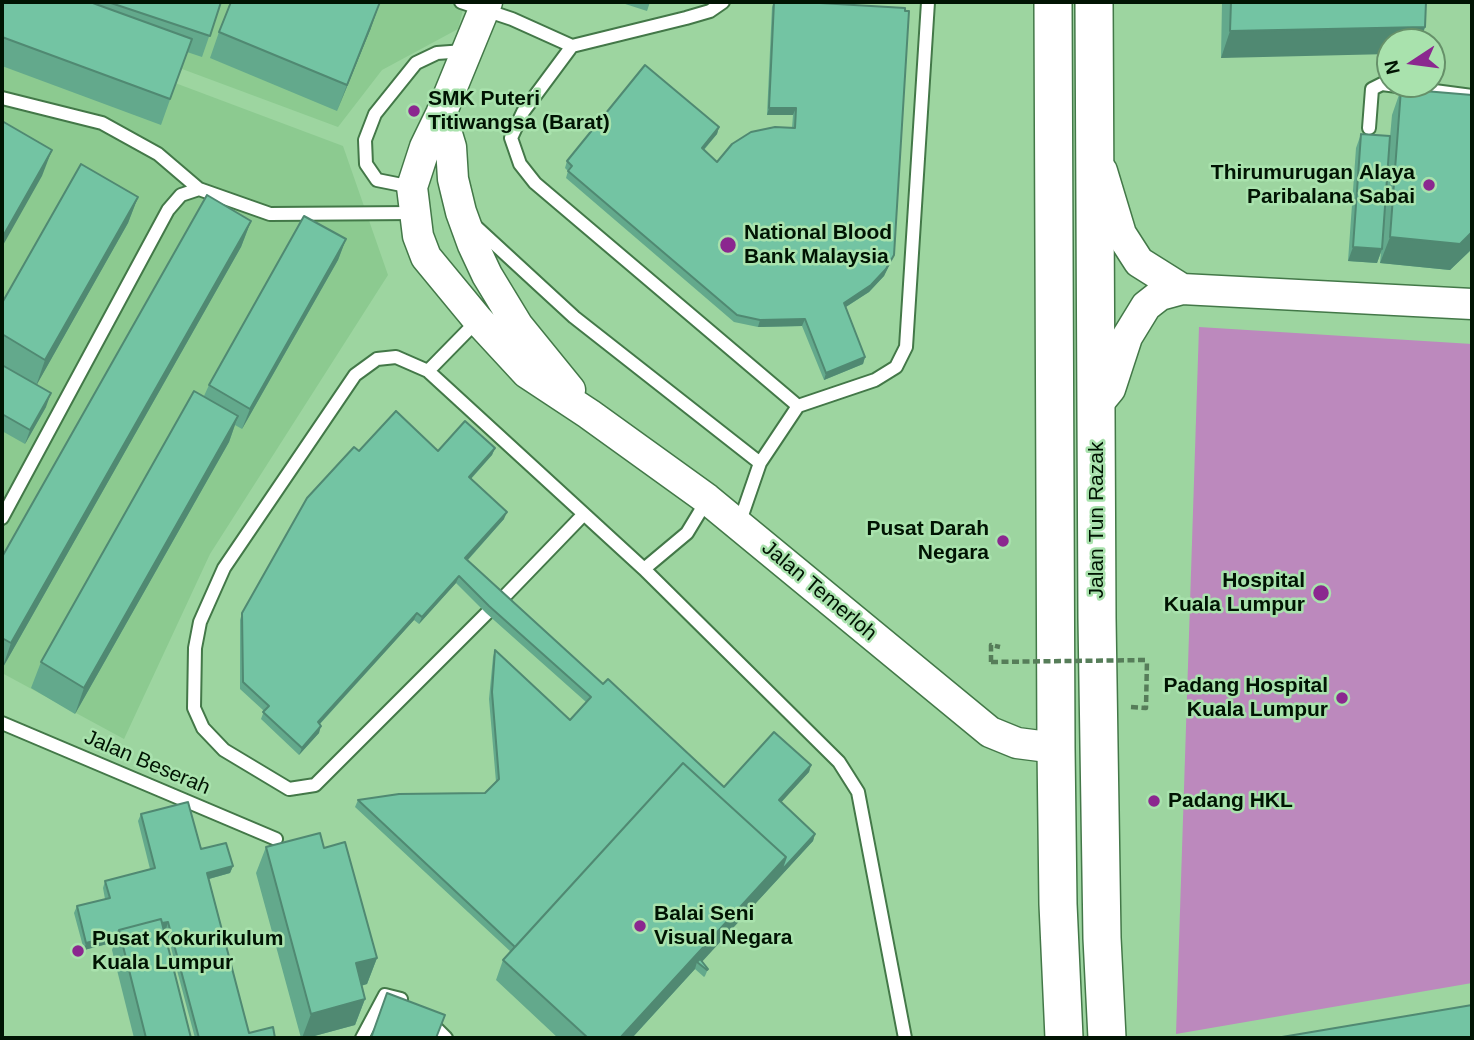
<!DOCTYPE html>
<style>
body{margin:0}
#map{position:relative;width:1474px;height:1040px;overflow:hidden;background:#9dd5a0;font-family:Helvetica,sans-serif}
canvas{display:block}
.frame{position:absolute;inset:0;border:4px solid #011403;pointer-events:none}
.north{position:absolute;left:1376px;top:28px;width:70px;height:70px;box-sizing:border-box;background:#a9e2ad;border:2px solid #669069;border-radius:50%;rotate:257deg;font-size:19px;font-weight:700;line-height:28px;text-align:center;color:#011403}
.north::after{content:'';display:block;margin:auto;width:24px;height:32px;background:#8b278f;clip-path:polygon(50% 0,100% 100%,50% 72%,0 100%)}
</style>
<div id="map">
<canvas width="1474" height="1040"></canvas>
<div class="frame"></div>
<div class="north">N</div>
</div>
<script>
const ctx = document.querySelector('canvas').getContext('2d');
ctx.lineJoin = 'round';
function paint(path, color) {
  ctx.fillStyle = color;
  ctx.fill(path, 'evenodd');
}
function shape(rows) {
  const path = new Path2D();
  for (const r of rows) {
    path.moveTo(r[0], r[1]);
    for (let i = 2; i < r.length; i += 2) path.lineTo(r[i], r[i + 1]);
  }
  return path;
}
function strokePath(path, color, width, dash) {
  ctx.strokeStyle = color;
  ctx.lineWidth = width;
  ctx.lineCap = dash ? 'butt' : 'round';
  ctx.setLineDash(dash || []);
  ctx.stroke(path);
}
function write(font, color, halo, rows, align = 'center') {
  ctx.font = font + ' Helvetica,sans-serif';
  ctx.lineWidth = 5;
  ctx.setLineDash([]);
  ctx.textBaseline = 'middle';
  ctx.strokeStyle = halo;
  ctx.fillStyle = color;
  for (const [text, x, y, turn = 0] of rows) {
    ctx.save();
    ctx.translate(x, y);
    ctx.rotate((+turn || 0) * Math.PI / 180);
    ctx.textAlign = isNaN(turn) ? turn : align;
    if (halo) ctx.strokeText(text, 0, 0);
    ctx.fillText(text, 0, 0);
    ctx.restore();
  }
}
paint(shape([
 [2,2,465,2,458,29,382,70,338,127],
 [2,18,343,146,388,275,210,554,124,739,2,673]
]), '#8cca90');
paint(shape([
 [1199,327,1472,344,1472,983,1176,1034]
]), '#bc89bd');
const service = shape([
 [461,2,512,19,572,46,686,18,710,11,723,2],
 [572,46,523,112,511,138,520,164,535,183,798,406],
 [2,98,102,123,158,154,199,189],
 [1369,128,1372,89,1382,84,1472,96],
 [412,187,377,180,366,164,365,140,375,114,416,63,437,53,464,51],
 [474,225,574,317,760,463],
 [428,371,478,320],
 [2,518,168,210,181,195,199,189,270,214,414,213],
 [739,524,760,463,798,406,875,380,896,367,906,347,928,2],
 [644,569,687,533,707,500],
 [501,600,583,515],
 [487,613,315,785,289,789,224,750,203,728,194,708,195,648,200,622,224,568,355,375,377,359,396,357,428,371,644,569,839,762,858,792,905,1038],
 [2,723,276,839],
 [429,1021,446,1038],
 [362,1038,385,995,401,999]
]);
const tertiary = shape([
 [487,2,441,114,425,147,412,187,418,236,426,257,478,320,527,373,589,414,707,499,990,732,1017,743,1056,748],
 [441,114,451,147,453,179,461,212,473,245,487,275,518,326,570,390],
 [1102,171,1121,234,1139,262,1182,289],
 [1096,406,1110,389,1127,337,1146,306,1160,295,1182,289,1472,304]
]);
const primary = shape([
 [1053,2,1056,748,1058,904,1064,1038],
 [1094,2,1097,618,1102,938,1107,1038]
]);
strokePath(service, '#437848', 16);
strokePath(tertiary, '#437848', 33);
strokePath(primary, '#437848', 40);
strokePath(shape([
 [991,662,991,645,1000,647],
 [1131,707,1146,708,1147,660]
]), '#567d59', 4.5, [7, 3.5]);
strokePath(service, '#fff', 12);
strokePath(tertiary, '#fff', 30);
strokePath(primary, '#fff', 37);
strokePath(shape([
 [991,662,1147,660]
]), '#567d59', 4.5, [7, 3.5]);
paint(shape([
 [2,2,221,2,202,57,187,52,161,125,2,66],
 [619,2,650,2,647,11],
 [774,2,803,2,891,262,884,276,869,292,846,307,865,357,863,364,824,380,802,326,758,327,734,322,566,178,568,171,565,168,567,161,719,127,717,134,704,150,717,162,792,128,793,115,767,115,772,7],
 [1222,2,1426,2,1425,27,1420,42,1390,42,1221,58],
 [371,28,337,111,210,58,219,32],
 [1401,89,1472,95,1472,249,1450,270,1380,263,1381,252,1377,263,1348,261,1356,148,1361,134,1390,137,1392,115],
 [138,197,128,223,37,384,46,407,25,444,2,431,2,303],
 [251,221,241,247,2,669,2,557],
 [346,239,338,260,242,429,235,425,229,442,75,714,31,688,41,662,204,396,209,385],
 [495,448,492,455,471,479,504,519,468,560,603,684,724,787,811,765,809,772,781,802,815,834,813,841,702,961,708,969,705,976,704,977,695,969,632,1038,558,1038,496,980,503,960,511,952,355,807,358,800,485,793,496,782,489,699,493,657,495,650,570,720,586,702,486,613,456,583,419,624,414,620,320,724,319,733,299,755,261,719,264,711,240,689,240,620,242,613,359,451,438,451],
 [141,814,233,866,230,873,209,879,249,1033,275,1038,195,1038,166,929,164,929,191,1038,134,1038,112,950,115,942,84,950,74,913,77,906,105,899,103,888,105,881,150,869,138,821],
 [266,847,324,848,377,958,367,984,361,986,365,999,355,1025,307,1038,301,1038,256,873]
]), '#63a98c');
paint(shape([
 [380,2,371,28,337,111,347,85],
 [1425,27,1420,42,1390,42,1390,54,1221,58,1230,31],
 [769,108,796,108,793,115,767,115],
 [719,127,717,134,699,155,702,148],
 [52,150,42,176,2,247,2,238],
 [138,197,128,223,36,386,45,360],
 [251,221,241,247,2,669,11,643],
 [1472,232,1472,249,1450,270,1380,263,1390,237],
 [346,239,338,260,242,429,250,409],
 [1353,247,1382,249,1377,263,1348,261],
 [894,255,884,276,869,292,841,310,844,303],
 [805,319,802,326,758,327,760,320],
 [865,357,863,364,824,380,826,373],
 [51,393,46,407,25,444,30,430],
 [238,416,229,442,75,714,84,688],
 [495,448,492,455,466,484,469,477],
 [507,512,504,519,463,565,465,558],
 [459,576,456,583,419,624,422,617],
 [417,613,414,620,315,729,318,722],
 [321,726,319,733,299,755,302,748],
 [811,765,809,772,777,807,779,800],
 [815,834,813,841,700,964,697,962,695,969,632,1038,620,1038,786,857],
 [233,866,230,873,205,880,207,873],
 [168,922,166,929,122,940,120,934],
 [117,935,115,942,84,950,86,943],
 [377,958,367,984,346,990,356,963],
 [365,999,355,1025,307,1038,302,1038,311,1014]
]), '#508972');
const building = shape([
 [2,2,90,2,192,39,170,99,2,37,2,2],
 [108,2,221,2,210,36,108,2],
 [231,2,380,2,347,85,219,32,231,2],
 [774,2,803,2,905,8,905,11,909,11,894,255,886,269,871,285,844,303,865,357,826,373,805,319,760,320,737,315,568,171,572,166,567,161,645,65,719,127,702,148,717,162,732,144,751,132,775,127,795,128,796,108,769,108,774,2],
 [1231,2,1426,2,1425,27,1230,31,1231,2],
 [1401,89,1472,95,1472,232,1460,244,1390,237,1401,89],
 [2,121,52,150,2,238,2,121],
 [1361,134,1390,136,1382,249,1353,247,1361,134],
 [81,164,138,197,45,360,2,334,2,303,81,164],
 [207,195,251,221,11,643,2,638,2,557,207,195],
 [304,216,346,239,250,409,209,385,304,216],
 [2,365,51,393,30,430,2,414,2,365],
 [194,391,238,416,84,688,41,662,194,391],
 [396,411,438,451,465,421,495,448,469,477,507,512,465,558,603,684,608,679,724,787,774,732,811,765,779,800,815,834,781,871,786,857,683,763,515,947,358,800,399,794,485,793,499,779,492,692,495,650,570,720,591,697,489,606,459,576,422,617,417,613,318,722,321,726,302,748,263,712,269,706,243,682,242,613,307,498,354,447,359,451,396,411],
 [683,763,786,857,620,1038,588,1038,503,960,683,763],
 [188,802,201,849,226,843,233,866,207,873,249,1033,273,1027,275,1038,199,1038,168,922,162,923,161,919,119,930,117,935,86,943,77,906,110,898,105,881,155,868,141,814,188,802],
 [320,833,324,848,345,842,377,958,356,963,365,999,311,1014,266,847,320,833],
 [161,919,191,1038,146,1038,119,930,161,919],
 [700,959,708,969,707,970,697,962,700,959],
 [387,993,445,1015,436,1038,371,1038,387,993],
 [1472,1005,1472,1038,1276,1038,1472,1005]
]);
paint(building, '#73c4a3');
strokePath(building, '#508972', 2);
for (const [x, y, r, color] of [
 [414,111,7,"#8b278f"],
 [1429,185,7,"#8b278f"],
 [728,245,9,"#8b278f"],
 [1003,541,7,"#8b278f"],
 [1321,593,9,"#8b278f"],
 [1342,698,7,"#8b278f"],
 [1154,801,7,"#8b278f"],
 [640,926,7,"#8b278f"],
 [78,951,7,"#8b278f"]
]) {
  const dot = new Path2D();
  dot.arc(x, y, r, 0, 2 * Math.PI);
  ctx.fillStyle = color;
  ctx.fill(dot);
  strokePath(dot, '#a9e2ad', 2.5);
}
write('bold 21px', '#011403', '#a9e2ad', [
 ["SMK Puteri",428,99],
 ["Titiwangsa (Barat)",428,123],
 ["Thirumurugan Alaya",1415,173,"right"],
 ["Paribalana Sabai",1415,197,"right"],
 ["National Blood",744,233],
 ["Bank Malaysia",744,257],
 ["Pusat Darah",989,529,"right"],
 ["Negara",989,553,"right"],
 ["Hospital",1305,581,"right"],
 ["Kuala Lumpur",1305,605,"right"],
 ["Padang Hospital",1328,686,"right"],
 ["Kuala Lumpur",1328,710,"right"],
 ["Padang HKL",1168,801],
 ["Balai Seni",654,914],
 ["Visual Negara",654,938],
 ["Pusat Kokurikulum",92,939],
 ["Kuala Lumpur",92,963]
], 'left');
write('21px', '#011403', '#a9e2ad', [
 ["Jalan Tun Razak",1097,520,-90],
 ["Jalan Temerloh",819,591,40],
 ["Jalan Beserah",147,763,23]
]);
</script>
